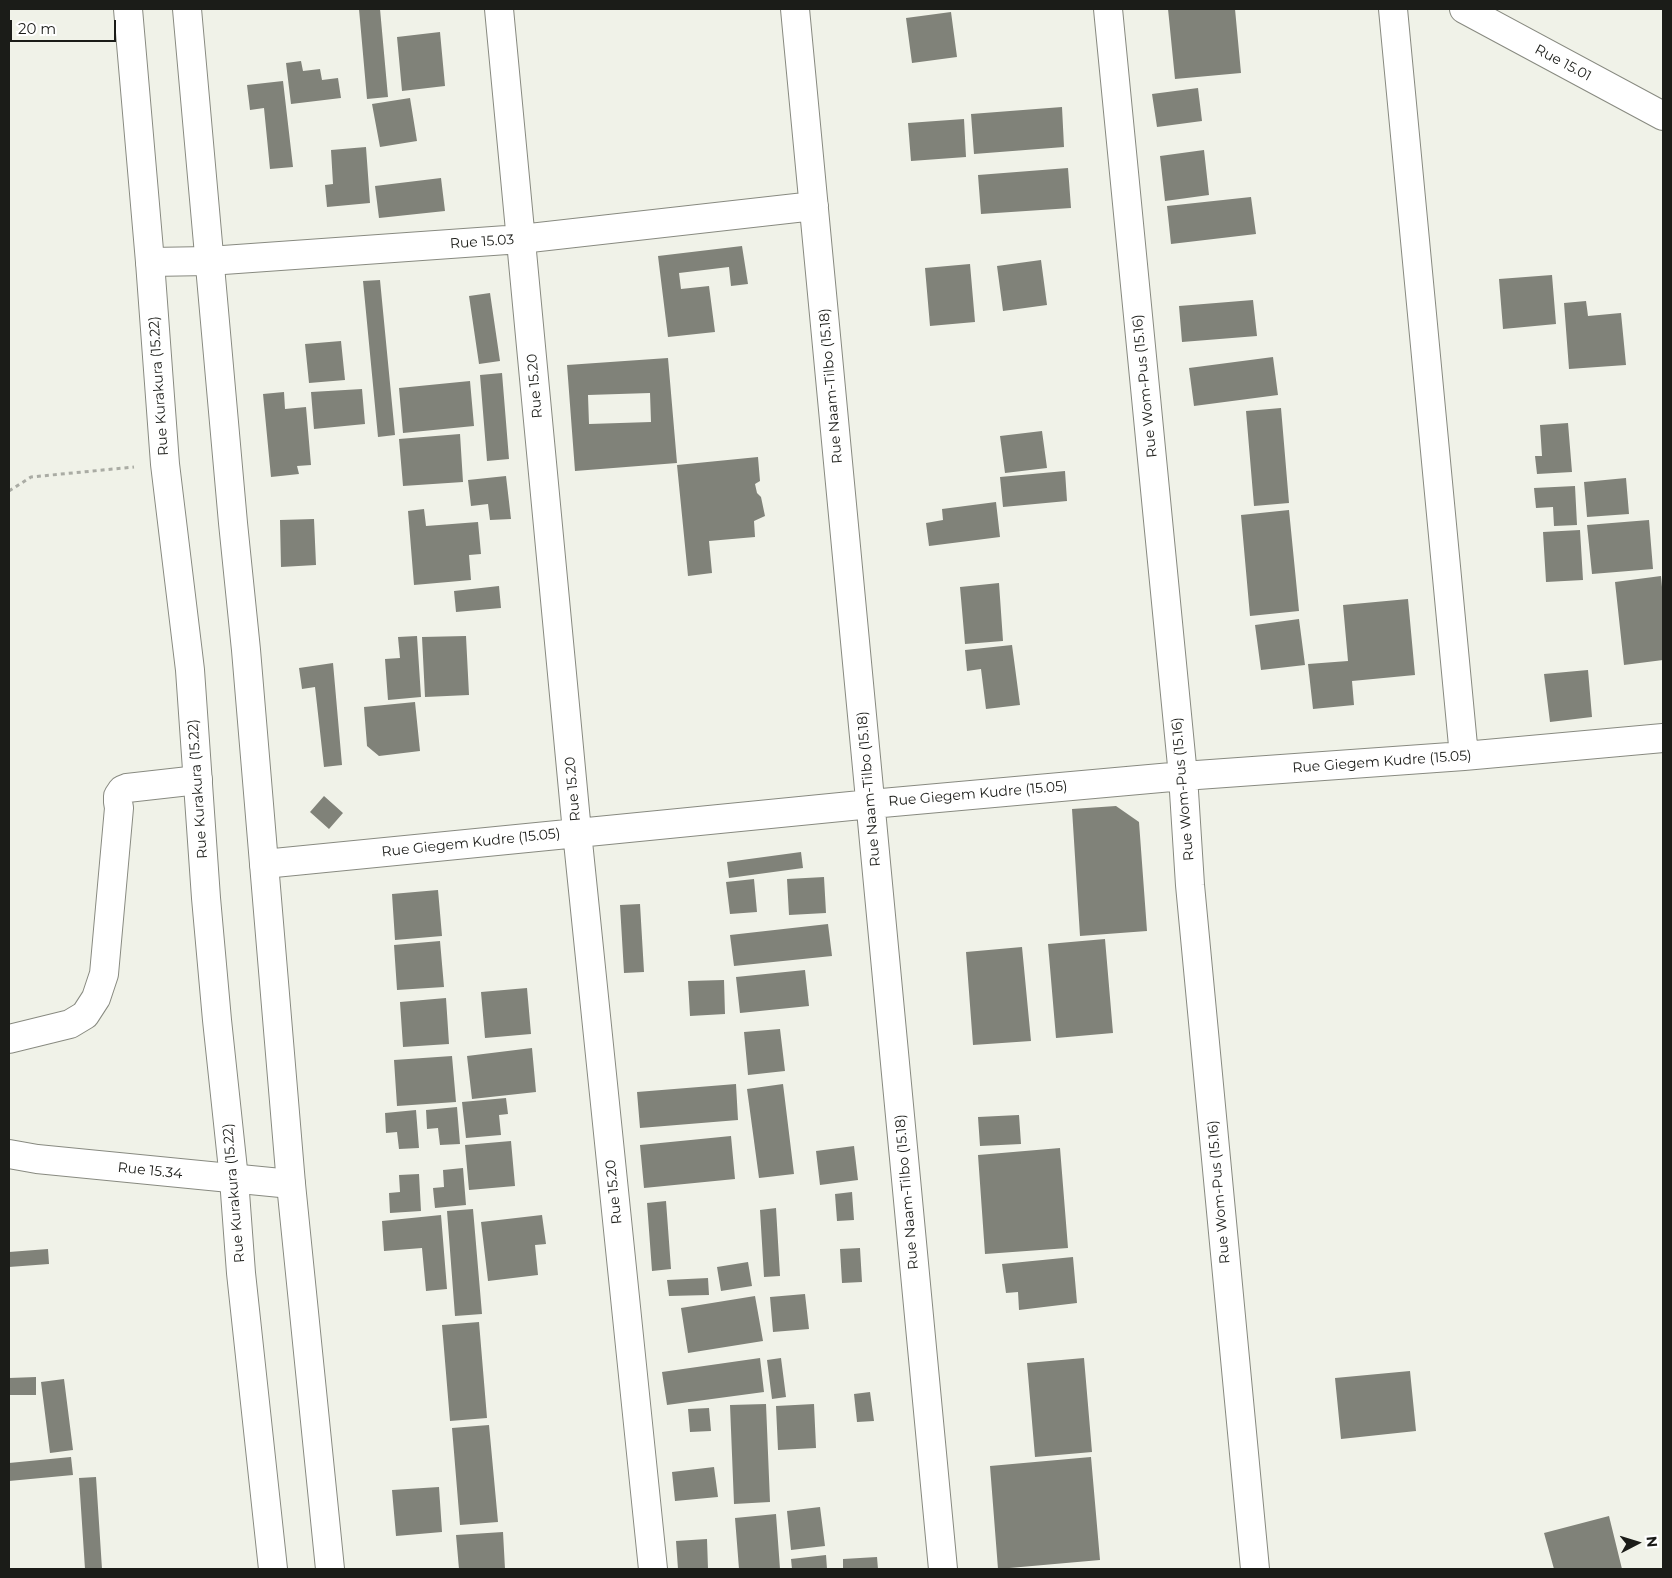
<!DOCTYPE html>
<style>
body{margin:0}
#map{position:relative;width:1672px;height:1578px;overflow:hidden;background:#f0f2e8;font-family:Montserrat,sans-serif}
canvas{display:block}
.frame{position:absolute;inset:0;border:10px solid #1b1c18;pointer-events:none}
.north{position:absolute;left:1612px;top:1518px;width:50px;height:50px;-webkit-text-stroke:4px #fff;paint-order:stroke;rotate:85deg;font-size:14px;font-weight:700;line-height:20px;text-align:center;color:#1b1c18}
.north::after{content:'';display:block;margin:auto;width:18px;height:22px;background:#1b1c18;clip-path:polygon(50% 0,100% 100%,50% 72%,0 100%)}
.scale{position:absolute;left:10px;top:20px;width:106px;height:22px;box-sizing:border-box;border:2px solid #1b1c18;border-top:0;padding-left:6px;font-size:15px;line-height:18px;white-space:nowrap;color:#1b1c18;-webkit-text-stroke:4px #fff;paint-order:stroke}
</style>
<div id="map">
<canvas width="1672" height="1578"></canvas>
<div class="frame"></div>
<div class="north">N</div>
<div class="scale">20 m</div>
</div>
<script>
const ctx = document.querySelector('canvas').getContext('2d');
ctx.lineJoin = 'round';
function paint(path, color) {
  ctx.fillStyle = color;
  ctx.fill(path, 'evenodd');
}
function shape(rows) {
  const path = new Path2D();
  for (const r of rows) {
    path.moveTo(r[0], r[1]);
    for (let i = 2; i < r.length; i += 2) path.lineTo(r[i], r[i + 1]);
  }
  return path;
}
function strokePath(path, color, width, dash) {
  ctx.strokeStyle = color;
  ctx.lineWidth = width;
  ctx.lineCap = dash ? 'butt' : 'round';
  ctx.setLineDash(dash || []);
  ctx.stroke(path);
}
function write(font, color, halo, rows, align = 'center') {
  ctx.font = font + ' Montserrat,sans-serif';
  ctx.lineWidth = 4.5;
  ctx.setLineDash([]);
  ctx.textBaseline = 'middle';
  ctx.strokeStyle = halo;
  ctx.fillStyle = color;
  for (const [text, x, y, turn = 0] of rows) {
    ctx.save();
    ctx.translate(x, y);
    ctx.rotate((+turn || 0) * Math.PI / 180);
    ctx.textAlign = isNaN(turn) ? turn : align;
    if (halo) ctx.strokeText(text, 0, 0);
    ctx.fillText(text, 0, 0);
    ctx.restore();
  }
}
paint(shape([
 [359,9,380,9,388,97,367,99],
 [1168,9,1235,9,1241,73,1175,79],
 [951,12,957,57,912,63,906,18],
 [440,32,445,86,402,91,397,37],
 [301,61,303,71,320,69,322,80,338,78,341,98,291,104,286,63],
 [283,81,293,167,270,169,264,108,250,110,247,85],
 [1198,88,1202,121,1157,127,1152,94],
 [410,98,417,141,380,147,372,104],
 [1062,107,1064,147,974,154,971,114],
 [964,119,966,157,911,161,908,123],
 [366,147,370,203,327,207,325,185,333,184,331,150],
 [1204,150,1209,195,1165,201,1160,156],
 [1068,168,1071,208,981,214,978,175],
 [441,178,445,211,379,218,375,186],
 [1251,197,1256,234,1171,244,1167,206],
 [742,246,748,284,731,286,729,267,679,273,681,289,709,286,715,332,668,337,658,256],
 [1041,260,1047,305,1003,311,997,266],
 [970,264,975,322,930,326,925,268],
 [1552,275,1556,324,1503,329,1499,279],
 [380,280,395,435,378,437,363,281],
 [490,293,500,361,479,364,469,296],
 [1253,300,1257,336,1182,342,1179,306],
 [1586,301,1588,316,1621,313,1626,365,1569,369,1564,303],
 [341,341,345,380,309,383,305,344],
 [1273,357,1278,395,1194,406,1189,368],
 [668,358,677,463,575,471,567,365],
 [650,393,651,422,589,424,588,395],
 [502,373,509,459,487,461,480,375],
 [470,381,474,426,403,433,399,388],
 [362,389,365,424,314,429,311,392],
 [284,392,285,409,306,407,311,465,297,466,299,474,271,477,263,394],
 [1281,408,1289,503,1254,506,1246,411],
 [1568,423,1572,472,1537,474,1535,456,1542,456,1540,425],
 [1042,431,1047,468,1005,473,1000,436],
 [460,434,463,482,403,486,399,439],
 [758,457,760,481,755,484,757,493,761,497,765,516,754,521,755,537,709,541,712,573,688,576,677,465],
 [1065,471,1067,501,1003,507,1000,477],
 [506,476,511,519,490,520,488,504,471,506,468,480],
 [1626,478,1629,514,1587,517,1584,482],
 [1575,486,1577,525,1554,526,1553,507,1536,508,1534,488],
 [996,502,1000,537,929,546,926,523,943,520,942,509],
 [424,509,426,526,478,522,481,554,469,555,471,580,414,585,408,511],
 [1289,510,1299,611,1250,616,1241,515],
 [314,519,316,565,281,567,280,520],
 [1649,520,1653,569,1592,574,1587,525],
 [1580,530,1583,580,1546,582,1543,532],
 [1661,576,1663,598,1663,660,1624,665,1615,582],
 [999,583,1003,641,965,644,960,587],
 [499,586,501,608,456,612,454,591],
 [1408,599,1415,675,1352,681,1354,705,1313,709,1308,664,1348,661,1343,605],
 [1299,619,1305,665,1261,670,1255,625],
 [417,636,421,697,388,700,385,659,400,658,398,637],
 [466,636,469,695,425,697,422,637],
 [1012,645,1020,705,986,709,981,669,967,671,965,650],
 [333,663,342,765,324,767,315,687,302,689,299,668],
 [1588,670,1592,717,1550,722,1544,674],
 [415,702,420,751,379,756,367,746,364,707],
 [324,796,343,813,329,829,310,812],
 [1116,806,1139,822,1147,931,1080,936,1072,809],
 [801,852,803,868,729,878,727,862],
 [824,877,826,913,789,915,787,879],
 [754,879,757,912,730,914,726,882],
 [438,890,442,936,395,940,392,894],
 [640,904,644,972,624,973,620,905],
 [828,924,832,956,734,966,730,935],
 [1105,939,1113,1033,1056,1038,1048,944],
 [440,941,444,987,397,990,394,945],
 [1022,947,1031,1041,973,1045,966,952],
 [805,970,809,1006,740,1013,736,977],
 [724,980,725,1014,690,1016,688,981],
 [527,988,531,1034,485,1038,481,992],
 [446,998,449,1044,403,1047,400,1002],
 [780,1029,785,1071,748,1075,744,1032],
 [532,1048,536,1092,472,1099,467,1056],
 [452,1056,456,1102,397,1106,394,1060],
 [736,1084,738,1120,640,1128,637,1092],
 [783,1084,794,1174,759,1178,747,1089],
 [506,1098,508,1114,499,1115,501,1135,466,1138,462,1102],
 [457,1107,460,1144,440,1145,438,1128,427,1129,426,1110],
 [416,1110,419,1148,399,1149,397,1132,386,1133,385,1113],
 [1019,1115,1021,1144,980,1146,978,1117],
 [731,1136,735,1179,644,1188,640,1145],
 [511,1141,515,1186,469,1190,465,1145],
 [854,1146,858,1180,820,1185,816,1151],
 [1060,1148,1068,1248,985,1254,978,1155],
 [463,1168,466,1205,435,1208,433,1188,444,1187,443,1170],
 [419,1174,421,1211,390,1213,389,1193,400,1192,399,1175],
 [852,1192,854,1220,837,1221,835,1194],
 [666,1201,671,1269,652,1271,647,1203],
 [776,1208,780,1276,764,1277,760,1210],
 [473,1209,482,1314,455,1316,447,1211],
 [441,1215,447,1289,426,1291,422,1248,384,1251,382,1221],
 [542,1215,546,1244,535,1245,538,1275,488,1281,481,1222],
 [860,1248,862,1282,842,1283,840,1249],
 [48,1249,49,1264,9,1267,9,1252],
 [1073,1257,1077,1303,1019,1310,1018,1292,1006,1293,1002,1264],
 [748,1262,752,1286,721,1291,717,1267],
 [708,1278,709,1295,669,1296,667,1280],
 [805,1294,809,1329,773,1332,770,1297],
 [755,1296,763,1341,688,1353,681,1308],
 [479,1322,487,1418,450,1421,442,1325],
 [760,1358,764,1392,667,1405,662,1372],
 [781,1358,786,1397,772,1399,767,1360],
 [1084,1358,1092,1452,1035,1457,1027,1363],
 [1410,1371,1416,1431,1341,1439,1335,1378],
 [36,1377,36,1395,9,1395,9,1378],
 [64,1379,73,1450,50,1453,41,1382],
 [870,1392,874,1421,857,1422,854,1394],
 [766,1404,770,1502,734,1504,730,1405],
 [814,1404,816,1448,778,1450,776,1406],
 [709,1408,711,1431,690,1432,688,1409],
 [489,1425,498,1522,460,1525,452,1428],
 [71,1457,73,1475,9,1481,9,1463],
 [1091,1457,1100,1560,998,1569,990,1466],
 [714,1467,718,1497,675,1501,672,1472],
 [96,1477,102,1569,85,1569,79,1478],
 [439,1487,442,1532,396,1536,392,1490],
 [820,1507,825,1546,791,1550,787,1511],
 [776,1514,780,1569,739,1569,735,1518],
 [1609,1516,1622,1569,1554,1569,1544,1533],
 [503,1532,505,1569,459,1569,456,1535],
 [707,1539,708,1569,678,1569,676,1541],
 [826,1555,827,1569,792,1569,791,1559],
 [877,1557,878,1569,843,1569,843,1559]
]), '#808279');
const street = shape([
 [499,9,577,832,653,1569],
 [795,9,943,1569],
 [1108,9,1183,776,1190,885,1255,1569],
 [1393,9,1464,756],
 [1464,9,1663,116],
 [150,262,209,261,521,239,814,206],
 [264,864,871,804,1183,776,1464,756,1663,738],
 [9,1039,70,1024,85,1015,96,998,104,974,119,808,118,802,118,796,122,790,127,788,198,780],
 [9,1154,37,1159,291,1184]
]);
const secondary = shape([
 [128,9,150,262,165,464,190,670,206,898,217,1020,234,1179,241,1273,273,1569],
 [187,9,233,523,246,650,291,1184,330,1569]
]);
strokePath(street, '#888a80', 30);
strokePath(secondary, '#888a80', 30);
strokePath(shape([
 [9,491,31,477,134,467]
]), '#aaaca4', 3, [4, 4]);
strokePath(street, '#fff', 28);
strokePath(secondary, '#fff', 28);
write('14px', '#1b1c18', '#fff', [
 ["Rue 15.01",1563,63,28],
 ["Rue 15.03",482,242,-4],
 ["Rue Kurakura (15.22)",159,386,-94],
 ["Rue 15.20",535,386,-95],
 ["Rue Naam-Tilbo (15.18)",831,386,-95],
 ["Rue Wom-Pus (15.16)",1145,386,-96],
 ["Rue Giegem Kudre (15.05)",1382,762,-4],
 ["Rue Kurakura (15.22)",198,789,-94],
 ["Rue 15.20",573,789,-95],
 ["Rue Naam-Tilbo (15.18)",869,789,-95],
 ["Rue Wom-Pus (15.16)",1183,789,-95],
 ["Rue Giegem Kudre (15.05)",978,794,-5],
 ["Rue Giegem Kudre (15.05)",471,843,-6],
 ["Rue 15.34",150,1171,6],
 ["Rue 15.20",614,1192,-96],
 ["Rue Naam-Tilbo (15.18)",907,1192,-95],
 ["Rue Wom-Pus (15.16)",1219,1192,-95],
 ["Rue Kurakura (15.22)",234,1193,-95]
]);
</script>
